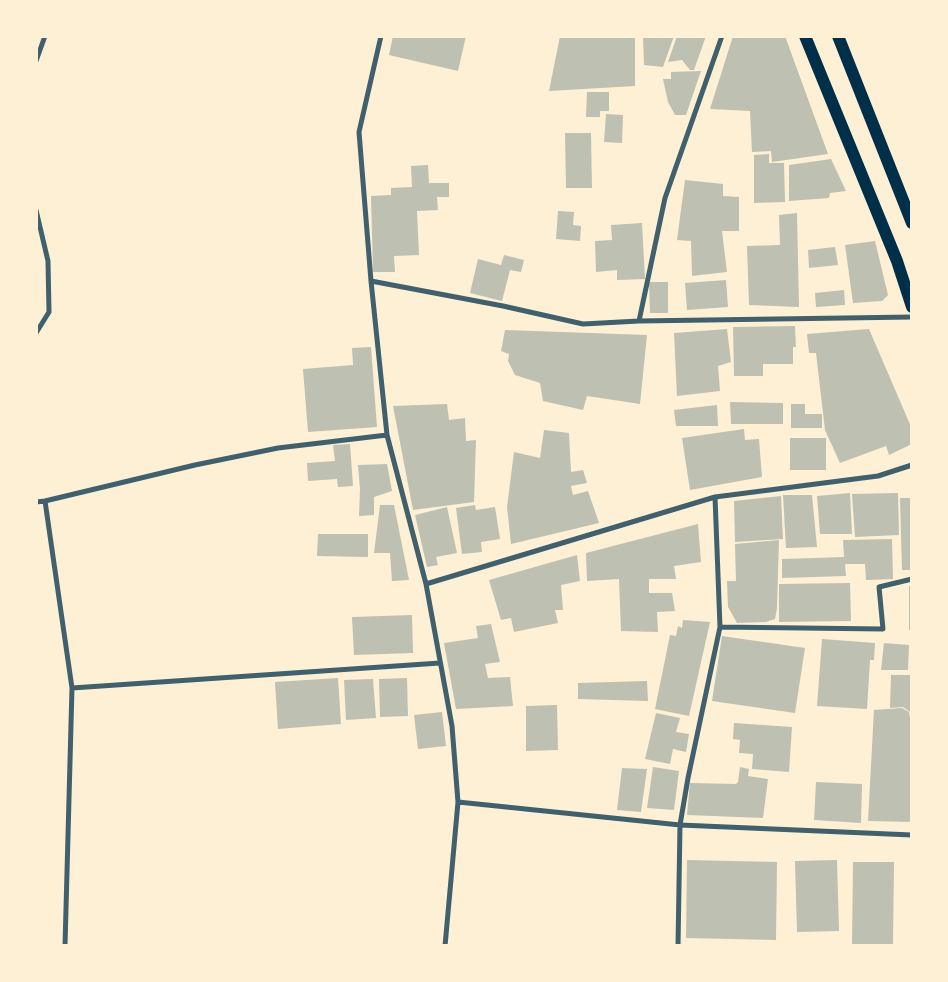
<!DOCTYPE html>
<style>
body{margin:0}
#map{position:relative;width:948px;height:982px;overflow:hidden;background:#fdf0d5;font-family:Lato,sans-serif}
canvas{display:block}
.frame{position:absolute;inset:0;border:38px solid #fdf0d5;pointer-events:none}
</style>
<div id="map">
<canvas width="948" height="982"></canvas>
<div class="frame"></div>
</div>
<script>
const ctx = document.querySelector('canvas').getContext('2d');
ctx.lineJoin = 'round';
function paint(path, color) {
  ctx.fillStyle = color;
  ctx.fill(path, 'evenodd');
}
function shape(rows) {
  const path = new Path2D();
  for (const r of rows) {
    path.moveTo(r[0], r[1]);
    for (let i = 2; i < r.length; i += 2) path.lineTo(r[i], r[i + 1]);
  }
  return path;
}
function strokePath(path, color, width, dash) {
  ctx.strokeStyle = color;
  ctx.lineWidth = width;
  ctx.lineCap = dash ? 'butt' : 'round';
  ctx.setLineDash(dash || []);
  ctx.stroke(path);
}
paint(shape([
 [393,36,466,36,458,71,389,55],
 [560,36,635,36,635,86,549,91],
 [643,36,674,36,663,67,644,65],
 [677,36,706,36,694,70,690,70,682,60,668,62],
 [733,36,785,36,828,154,772,162,771,151,752,152,750,111,710,109],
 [701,71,686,115,675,115,668,102,663,79,671,79,671,72],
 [587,92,609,92,609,111,600,111,600,117,586,117],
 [606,114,623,115,622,143,604,142],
 [565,133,591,133,592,188,566,188],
 [769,154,769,163,784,163,785,202,754,203,754,155],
 [831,159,846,191,830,193,829,198,789,201,789,165],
 [428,165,429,183,449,183,449,197,437,197,438,210,417,211,419,255,394,256,395,272,373,272,371,196,391,195,391,188,412,187,411,166],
 [685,180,723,184,723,196,739,197,739,231,722,231,727,272,692,276,691,241,677,240],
 [558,211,574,212,573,225,581,226,580,241,556,239],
 [797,213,799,307,749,305,747,246,780,245,779,215],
 [642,223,645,279,617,280,617,270,596,272,595,241,612,240,611,225],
 [875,241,888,295,882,301,853,303,845,245],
 [835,247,838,265,809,268,808,250],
 [504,255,524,260,521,272,510,270,502,301,470,293,478,259,501,265],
 [726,280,728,307,687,310,685,283],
 [649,282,668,282,668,313,650,313],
 [844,290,845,305,816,307,815,293],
 [795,326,796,347,793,347,793,364,763,364,763,376,734,376,733,327],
 [727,329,731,362,718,366,720,391,677,396,674,333],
 [869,329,912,429,912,444,889,455,886,446,840,463,825,430,816,353,809,353,807,334],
 [505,330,647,335,640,404,587,396,583,410,543,401,540,383,515,375,508,361,509,354,501,351],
 [371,347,377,427,308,432,303,369,353,365,352,348],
 [730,402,783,403,783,424,731,424],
 [447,404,449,420,465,418,466,441,476,440,474,502,413,510,393,406],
 [791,404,805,404,805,414,822,414,822,428,791,428],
 [717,405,718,426,676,426,674,410],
 [744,429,745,440,759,439,762,477,690,490,682,438],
 [544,430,569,433,571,472,583,470,587,483,571,486,573,495,588,491,599,523,511,544,507,507,514,452,540,458],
 [790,438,826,438,826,470,790,470],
 [350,444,353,486,338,487,337,479,308,481,307,463,335,461,333,445],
 [387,464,392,491,374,497,374,515,359,516,360,489,358,465],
 [850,493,852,534,820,534,817,496],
 [898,493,899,535,855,537,852,494],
 [783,495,812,495,817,547,786,548],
 [781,496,783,539,735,542,734,501],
 [900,498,912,498,912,570,902,570],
 [380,505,394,505,409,580,392,581,390,553,374,553],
 [475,505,476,510,495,507,500,539,481,542,482,552,462,554,456,508],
 [447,507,457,553,436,557,438,565,427,567,415,515],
 [698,524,701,562,674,566,676,579,649,579,649,593,672,593,675,611,657,612,658,632,621,631,619,579,587,581,586,553],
 [318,534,368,534,368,557,317,556],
 [892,539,893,579,866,580,865,564,845,564,846,576,782,578,782,559,844,557,843,540],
 [779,540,777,608,775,619,766,622,737,623,728,607,727,581,736,581,735,544],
 [577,555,580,581,561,585,563,610,555,610,558,623,514,632,511,618,501,620,489,580],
 [850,583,851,621,779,622,779,584],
 [909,586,912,586,912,630,909,630],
 [412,615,413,653,354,655,352,617],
 [683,620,710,622,689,716,655,709,670,635,676,636,678,626,682,628],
 [491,624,500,662,485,664,488,678,510,677,513,706,456,709,444,643,478,638,476,626],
 [722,636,805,648,795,713,712,701],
 [822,639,875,643,874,660,870,660,867,709,817,706],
 [884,643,909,645,908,670,881,670],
 [891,675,912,675,912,717,910,712,903,707,890,708],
 [338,678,341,724,278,729,275,682],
 [407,678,408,716,380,717,379,679],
 [373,679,376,718,346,720,344,680],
 [647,681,648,701,578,699,578,683],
 [557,705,558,750,526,751,526,706],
 [902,708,909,712,910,718,912,718,912,822,868,821,874,710],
 [442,712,446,746,418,749,414,715],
 [656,713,680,718,676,732,689,734,686,752,673,749,670,764,645,759],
 [734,723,792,727,789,772,752,769,753,754,739,753,740,740,733,739],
 [653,767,679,771,674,810,647,808],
 [740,767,749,769,748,776,768,779,763,818,687,815,690,783,736,784,738,782],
 [622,768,647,769,641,812,617,810],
 [816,782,862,784,861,823,814,820],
 [687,860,777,862,776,940,686,938],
 [837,860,839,931,797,932,795,861],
 [853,862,894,862,893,945,852,944]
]), '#bec0b2');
strokePath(shape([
 [381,36,359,132,371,281,387,435,426,584],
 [722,36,665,198,639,321,912,317],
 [36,61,45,36],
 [36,210,48,261,49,312,36,333],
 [371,281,503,306,583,324,639,321],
 [45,501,195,465,278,448,387,435],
 [36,502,45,501,72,688,65,946],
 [720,627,883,629,879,587,912,579],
 [72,688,440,663],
 [458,802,680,825,912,835],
 [445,946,458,802,452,726,426,584,715,497,878,476,912,465],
 [678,946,680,825,688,778,720,627,715,497]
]), '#3f606c', 5);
strokePath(shape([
 [805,36,897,261,912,307],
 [838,36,912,223]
]), '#003049', 12);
</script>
